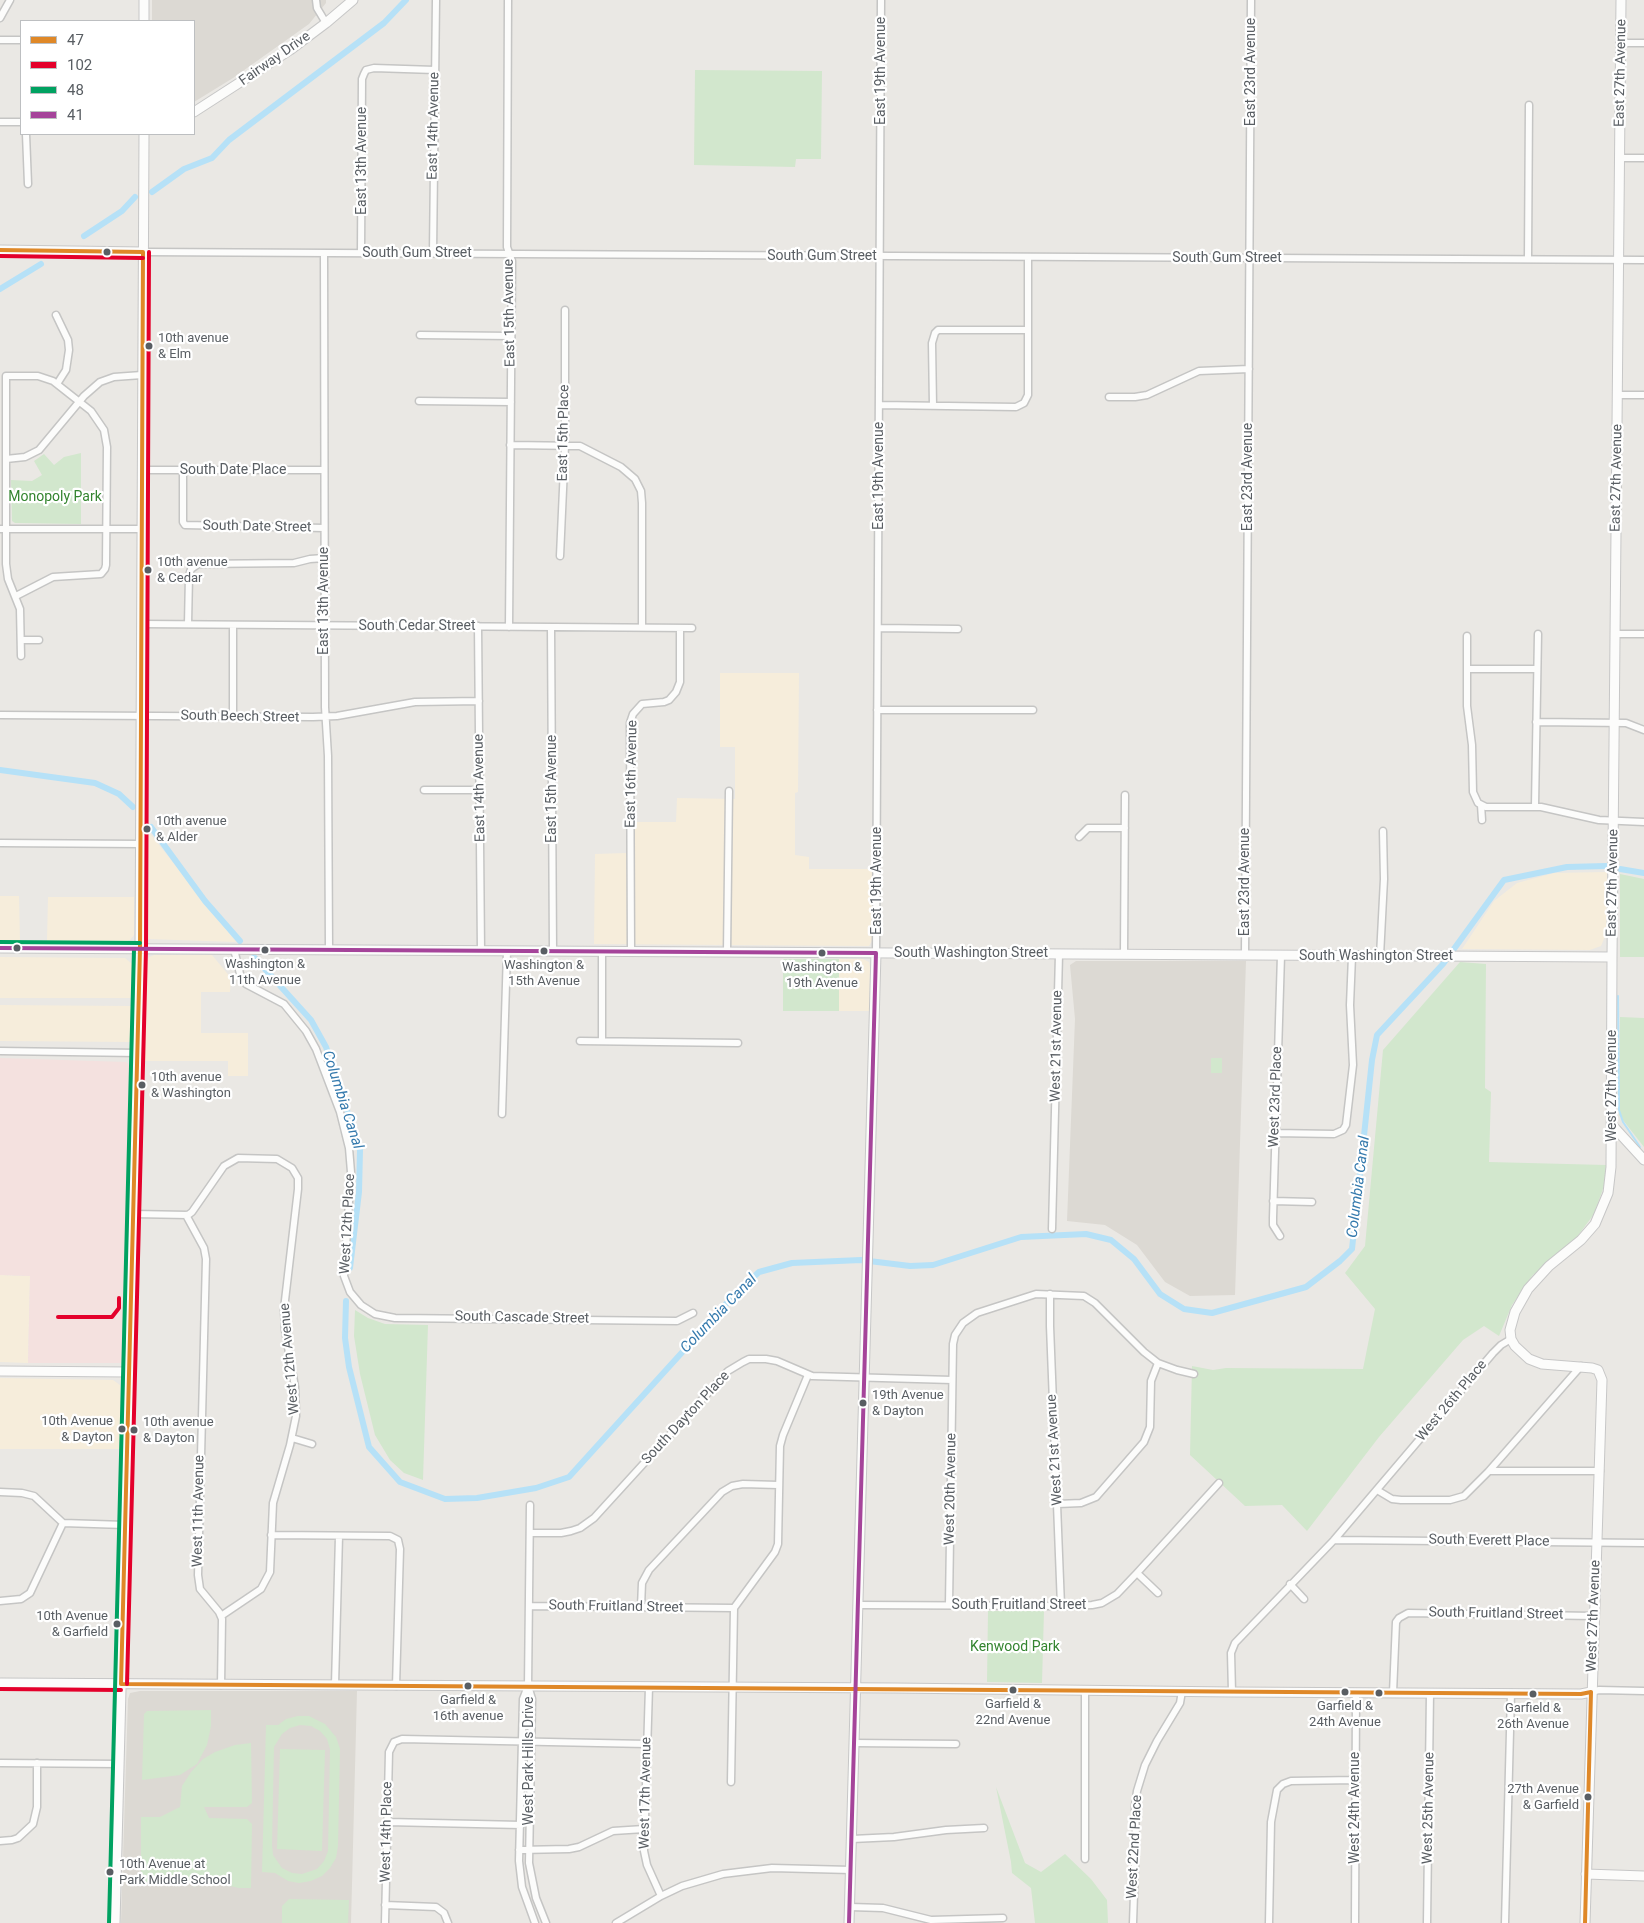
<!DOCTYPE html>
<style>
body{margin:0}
#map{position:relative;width:1644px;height:1923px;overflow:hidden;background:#eae8e4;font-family:Roboto,sans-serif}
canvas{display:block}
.legend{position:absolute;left:20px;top:20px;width:175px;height:115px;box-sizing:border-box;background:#fff;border:1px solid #bdbfc1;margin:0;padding:6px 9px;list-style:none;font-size:15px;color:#595e63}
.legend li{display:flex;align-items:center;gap:10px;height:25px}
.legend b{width:25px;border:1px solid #bdbfc1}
</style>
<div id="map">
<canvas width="1644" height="1923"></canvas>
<ul class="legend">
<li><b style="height:6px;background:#df8828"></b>47</li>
<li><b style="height:6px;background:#e4002b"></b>102</li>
<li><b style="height:6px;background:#00a261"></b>48</li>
<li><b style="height:6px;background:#a5449a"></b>41</li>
</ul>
</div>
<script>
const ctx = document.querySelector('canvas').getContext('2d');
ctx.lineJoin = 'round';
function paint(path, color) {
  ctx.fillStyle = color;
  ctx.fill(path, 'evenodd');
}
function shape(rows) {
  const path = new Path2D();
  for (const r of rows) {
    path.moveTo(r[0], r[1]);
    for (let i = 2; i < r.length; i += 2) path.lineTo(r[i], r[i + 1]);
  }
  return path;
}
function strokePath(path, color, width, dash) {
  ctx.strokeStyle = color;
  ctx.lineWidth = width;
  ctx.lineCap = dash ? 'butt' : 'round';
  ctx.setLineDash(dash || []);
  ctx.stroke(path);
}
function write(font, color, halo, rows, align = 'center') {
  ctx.font = font + ' Roboto,sans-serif';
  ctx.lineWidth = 4.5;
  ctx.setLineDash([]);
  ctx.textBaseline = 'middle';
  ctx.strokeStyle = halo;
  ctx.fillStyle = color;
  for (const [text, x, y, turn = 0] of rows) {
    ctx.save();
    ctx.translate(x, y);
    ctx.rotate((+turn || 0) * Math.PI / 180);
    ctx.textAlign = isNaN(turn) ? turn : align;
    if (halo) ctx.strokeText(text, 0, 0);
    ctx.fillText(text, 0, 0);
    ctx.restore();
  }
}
paint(shape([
 [720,673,799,673,798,792,795,793,795,855,809,857,809,869,873,869,872,941,869,946,594,944,595,854,626,853,626,822,676,822,677,798,735,799,735,747,720,747],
 [148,831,236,942,147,939],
 [1607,872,1606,934,1601,946,1590,950,1462,949,1494,901,1517,883,1554,873],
 [0,896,19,896,20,941,0,940],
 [48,897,134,897,134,935,130,940,127,941,47,941],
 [154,955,212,955,231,978,230,992,201,992,201,1033,248,1033,248,1076,228,1076,228,1061,144,1061,147,962,149,957],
 [0,957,125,958,132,964,131,998,0,998],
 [839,959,863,959,869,962,870,967,869,1011,839,1011],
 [0,1005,131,1006,130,1042,0,1041],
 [0,1275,30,1276,28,1363,0,1362],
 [0,1378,113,1380,120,1385,121,1449,0,1449]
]), '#f6eddb');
paint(shape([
 [152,0,326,0,326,3,309,24,233,78,194,102,194,21,152,21],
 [1076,961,1246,961,1235,1295,1190,1296,1165,1282,1137,1245,1105,1225,1067,1221,1075,1019,1070,965],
 [140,1691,357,1691,351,1923,121,1923,128,1699,130,1693]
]), '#dcd9d3');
paint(shape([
 [0,1058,126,1062,129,1065,124,1363,28,1363,30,1276,0,1275]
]), '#f4e1df');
paint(shape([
 [695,70,822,71,821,159,796,159,795,167,694,165],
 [81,453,81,524,15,523,12,521,11,480,32,481,42,475,34,461,44,454,54,465,64,457],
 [1620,874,1644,879,1644,957,1620,957],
 [783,959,839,959,839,1011,783,1011],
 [1460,962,1486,964,1485,1088,1491,1092,1489,1162,1606,1165,1604,1186,1594,1214,1577,1237,1532,1276,1512,1305,1499,1336,1484,1326,1463,1340,1379,1437,1307,1531,1282,1505,1245,1506,1190,1455,1192,1366,1213,1370,1226,1368,1363,1369,1375,1309,1345,1273,1365,1246,1383,1050],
 [1620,1017,1644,1018,1644,1147,1619,1115],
 [1211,1058,1222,1058,1222,1073,1211,1073],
 [355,1310,368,1318,385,1324,428,1325,423,1480,404,1473,390,1460,375,1435,360,1374,354,1336],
 [988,1611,1044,1611,1042,1683,987,1682],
 [211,1710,211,1726,207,1745,197,1764,180,1775,142,1780,144,1714,147,1711],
 [298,1716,309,1716,325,1724,336,1737,340,1749,338,1846,336,1858,330,1868,322,1876,311,1881,299,1883,288,1881,275,1873,262,1872,266,1725,278,1725,286,1719],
 [300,1725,311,1726,320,1731,327,1739,330,1749,328,1851,324,1861,317,1869,302,1874,292,1873,282,1868,273,1855,272,1845,274,1747,282,1734,290,1728],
 [251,1743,252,1803,247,1807,204,1807,209,1818,247,1819,252,1824,251,1888,239,1888,225,1885,212,1878,194,1887,192,1883,144,1882,141,1879,141,1817,160,1817,180,1807,182,1786,191,1772,203,1759,215,1752,235,1745],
 [280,1749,325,1750,322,1851,277,1849],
 [996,1787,1025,1863,1041,1872,1065,1854,1091,1879,1107,1900,1108,1923,1035,1923,1031,1888,1012,1873,1011,1862],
 [289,1899,349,1900,348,1923,282,1923,282,1906]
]), '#d2e7cd');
strokePath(shape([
 [1618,996,1619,1110,1623,1122,1640,1147]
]), '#b6e1f7', 2);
strokePath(shape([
 [152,192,184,169,212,158,229,140,384,23,406,0],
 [84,236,122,211,135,197],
 [0,289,41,264],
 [0,770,95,783,119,794,133,807],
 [151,827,205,901,240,941],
 [1620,869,1644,873],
 [254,957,311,1020,326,1047,360,1150,359,1192,350,1268],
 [346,1301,345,1338,349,1367,369,1447,400,1482,445,1499,477,1498,536,1488,569,1477,735,1294,759,1272,792,1263,861,1260,910,1266,933,1265,1021,1237,1086,1234,1111,1240,1134,1259,1160,1294,1184,1309,1212,1313,1306,1287,1340,1261,1352,1249,1372,1060,1377,1035,1443,964,1504,880,1567,867,1606,866]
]), '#b6e1f7', 6);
const street = shape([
 [316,0,317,8,326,23],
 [508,0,507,247,512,261,509,627],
 [0,18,10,0],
 [0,40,21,40],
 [1621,43,1644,43],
 [0,122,21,122],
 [26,134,28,184],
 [1620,158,1644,158],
 [143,252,1644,260],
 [324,253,325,707,328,756,329,950],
 [361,253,362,79,364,74,366,70,374,68,435,70],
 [433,253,436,0],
 [1528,258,1529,105],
 [56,315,68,340,69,350,66,370,57,384],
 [420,335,511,336],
 [1617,395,1644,395],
 [1109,397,1135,397,1147,395,1199,371,1249,369],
 [419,401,511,402],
 [879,405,1016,407,1024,403,1028,395,1028,257],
 [933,406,932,343,935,333,938,330,1028,330],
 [510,445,580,446,621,467,635,479,641,491,642,503,642,627],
 [6,459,25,457,39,450,84,396,100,382,114,377,142,375],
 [142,470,324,470],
 [183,470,183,522,185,525,324,528],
 [0,529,142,529],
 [560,556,565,445,565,310],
 [16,596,53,577,101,574,105,569,106,565,107,447,104,430,91,411,53,381,38,376,6,376,6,564,8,579,20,609,21,656],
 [142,624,692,628],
 [188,624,189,576,191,569,198,564,294,563,310,559,324,558],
 [478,626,481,951],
 [551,627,553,951],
 [878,628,958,629],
 [1615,634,1644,634],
 [1467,636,1467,706,1472,745,1473,792,1478,803,1486,807,1541,807,1599,820,1644,822],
 [21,640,39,640],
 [1467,669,1537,669],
 [877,710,1033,710],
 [0,715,313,717,337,716,415,702,479,701],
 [233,717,233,625],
 [1536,722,1626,723,1644,730],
 [424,790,480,790],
 [1481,805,1482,820],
 [1535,806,1538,634],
 [1079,837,1088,828,1125,828],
 [0,843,141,844],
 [234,949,240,974,246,984,284,1004,306,1031,316,1049,340,1112,349,1148,351,1172,344,1276,350,1292,361,1305,375,1314,395,1318,677,1321,693,1313],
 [631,951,630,723,633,714,642,704,664,702,669,700,676,692,680,682,680,628],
 [727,952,729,791],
 [876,953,881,0],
 [1124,954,1125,795],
 [1245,955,1251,0],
 [1380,956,1384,879,1383,831],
 [580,1041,738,1043],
 [602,1041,602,951],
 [0,1051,138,1053],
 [502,1114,507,951],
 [1275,1133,1334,1134,1343,1130,1346,1125,1353,1065,1350,1005,1352,956],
 [1273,1201,1312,1202],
 [134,1214,188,1215,192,1212,224,1166,238,1158,277,1159,292,1168,298,1178,298,1189,284,1309,285,1330,295,1387,296,1416,290,1445,273,1503,270,1572,261,1589,221,1616],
 [186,1215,204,1248,206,1259,198,1575,200,1589,219,1612,222,1619,221,1685],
 [1052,1229,1059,954],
 [1280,1236,1273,1225,1273,1218,1281,955],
 [1050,1294,1050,1326,1061,1606],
 [292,1438,312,1444],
 [1489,1471,1600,1471],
 [1377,1490,1392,1499,1401,1500,1450,1500,1464,1496,1489,1471,1581,1366],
 [0,1492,22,1493,34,1496,63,1523,125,1525],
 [1058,1504,1081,1503,1096,1497,1144,1442,1150,1427,1151,1381,1158,1363],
 [530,1505,528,1686,532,1699,529,1863,536,1898,546,1923],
 [530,1533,561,1533,571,1531,580,1528,594,1518,728,1371,743,1362,749,1359,766,1359,777,1361,812,1376,952,1380],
 [271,1535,390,1536,398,1540,400,1549,396,1686],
 [1334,1540,1644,1543],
 [1137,1573,1158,1593],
 [1290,1584,1304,1599],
 [0,1601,21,1599,30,1593,63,1523],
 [949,1604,953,1344,955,1335,963,1323,977,1313,1036,1294,1084,1296,1095,1303,1144,1352,1158,1363,1177,1370,1194,1374],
 [858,1605,1061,1606,1092,1605,1102,1603,1117,1594,1137,1573,1219,1483],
 [529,1606,734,1608],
 [641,1607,642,1583,649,1570,722,1492,732,1486,743,1484,778,1485],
 [335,1685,339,1536],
 [528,1686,523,1699,519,1861,522,1887,535,1923],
 [649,1687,644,1851,647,1865,661,1896],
 [1232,1692,1231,1653,1235,1643,1334,1540,1493,1353,1501,1345,1511,1339],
 [1591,1692,1599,1690,1644,1691],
 [1393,1693,1396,1622,1399,1618,1408,1613,1594,1616],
 [854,1743,956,1744],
 [0,1763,119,1764],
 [731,1782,734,1608,775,1552,778,1544,780,1446,783,1435,808,1375],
 [387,1822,521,1825],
 [852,1839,894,1837,946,1830,984,1828],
 [0,1841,12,1840,18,1838,33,1824,37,1807,37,1763],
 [519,1850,569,1849,579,1847,613,1831,644,1829],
 [1085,1859,1085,1690],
 [385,1905,436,1907,444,1913,448,1923],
 [850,1907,883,1908,931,1920,1003,1918],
 [385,1923,389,1752,394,1742,402,1739,647,1744],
 [616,1923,661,1896,682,1886,723,1874,772,1868,851,1870],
 [1133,1923,1136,1837,1135,1806,1137,1791,1145,1765,1157,1741,1180,1703,1182,1691],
 [1269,1923,1271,1822,1277,1790,1283,1784,1291,1781,1356,1780],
 [1355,1923,1356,1693],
 [1427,1923,1430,1693],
 [1505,1923,1511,1693]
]);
const secondary = shape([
 [144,0,144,21],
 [194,112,290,50,326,23,353,0],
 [0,250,143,252],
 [0,948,1612,957],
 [1612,1125,1644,1160],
 [0,1371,129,1372],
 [0,1683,894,1688,1232,1692,1581,1694,1591,1692],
 [1586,1874,1644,1876],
 [115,1923,140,949,144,134],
 [849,1923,876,953],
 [1585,1923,1602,1380,1598,1370,1592,1368,1542,1364,1529,1359,1515,1346,1511,1339,1510,1330,1515,1312,1528,1289,1549,1266,1581,1240,1595,1224,1608,1193,1611,1167,1612,957,1621,0]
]);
strokePath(street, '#c5c5c4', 9);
strokePath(secondary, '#c7c7c7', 11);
strokePath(street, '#fcfcfb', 6);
strokePath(secondary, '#fcfcfb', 9);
strokePath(shape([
 [0,250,143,252],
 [121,1684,1581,1694,1591,1692],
 [121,1684,140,949,143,252],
 [1585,1923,1591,1692]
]), '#df8828', 4);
strokePath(shape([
 [0,256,143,258],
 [58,1317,112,1317,119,1308,119,1298],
 [127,1684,146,949,149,252],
 [0,1689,121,1690]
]), '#e4002b', 4);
strokePath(shape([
 [0,942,140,943],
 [109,1923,134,949]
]), '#00a261', 4);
strokePath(shape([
 [0,948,876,953,849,1923]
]), '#a5449a', 4);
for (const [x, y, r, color] of [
 [107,252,4.5,"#595e63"],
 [149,346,4.5,"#595e63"],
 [148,570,4.5,"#595e63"],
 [147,829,4.5,"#595e63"],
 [17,948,4.5,"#595e63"],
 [265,950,4.5,"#595e63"],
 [544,951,4.5,"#595e63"],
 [822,953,4.5,"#595e63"],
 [142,1085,4.5,"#595e63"],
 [863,1403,4.5,"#595e63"],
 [122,1429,4.5,"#595e63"],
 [134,1430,4.5,"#595e63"],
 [117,1624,4.5,"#595e63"],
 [468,1686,4.5,"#595e63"],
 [1013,1690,4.5,"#595e63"],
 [1345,1692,4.5,"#595e63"],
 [1379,1693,4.5,"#595e63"],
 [1533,1694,4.5,"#595e63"],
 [1588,1797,4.5,"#595e63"],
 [110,1872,4.5,"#595e63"]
]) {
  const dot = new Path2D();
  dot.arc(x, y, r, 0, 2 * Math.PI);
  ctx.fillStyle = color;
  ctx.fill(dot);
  strokePath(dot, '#fff', 2);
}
write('13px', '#595e63', '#fff', [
 ["10th avenue",158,339],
 ["& Elm",158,355],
 ["10th avenue",157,563],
 ["& Cedar",157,579],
 ["10th avenue",156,822],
 ["& Alder",156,838],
 ["Washington &",265,965,"center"],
 ["11th Avenue",265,981,"center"],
 ["Washington &",544,966,"center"],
 ["15th Avenue",544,982,"center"],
 ["Washington &",822,968,"center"],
 ["19th Avenue",822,984,"center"],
 ["10th avenue",151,1078],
 ["& Washington",151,1094],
 ["19th Avenue",872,1396],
 ["& Dayton",872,1412],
 ["10th Avenue",113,1422,"right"],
 ["& Dayton",113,1438,"right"],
 ["10th avenue",143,1423],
 ["& Dayton",143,1439],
 ["10th Avenue",108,1617,"right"],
 ["& Garfield",108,1633,"right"],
 ["Garfield &",468,1701,"center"],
 ["16th avenue",468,1717,"center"],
 ["Garfield &",1013,1705,"center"],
 ["22nd Avenue",1013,1721,"center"],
 ["Garfield &",1345,1707,"center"],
 ["24th Avenue",1345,1723,"center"],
 ["Garfield &",1533,1709,"center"],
 ["26th Avenue",1533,1725,"center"],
 ["27th Avenue",1579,1790,"right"],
 ["& Garfield",1579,1806,"right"],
 ["10th Avenue at",119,1865],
 ["Park Middle School",119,1881]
], 'left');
write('14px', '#595e63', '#fff', [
 ["Fairway Drive",275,59,-35],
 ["East 19th Avenue",881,71,-90],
 ["East 23rd Avenue",1251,72,-90],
 ["East 27th Avenue",1621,73,-89],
 ["East 14th Avenue",434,126,-89],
 ["East 13th Avenue",362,161,-90],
 ["South Gum Street",417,253],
 ["South Gum Street",822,256],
 ["South Gum Street",1227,258],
 ["East 15th Avenue",510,313,-91],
 ["East 15th Place",564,433,-89],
 ["South Date Place",233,470],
 ["East 19th Avenue",879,476,-90],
 ["East 23rd Avenue",1248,477,-90],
 ["East 27th Avenue",1617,478,-89],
 ["South Date Street",257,527,1],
 ["East 13th Avenue",324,601,-90],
 ["South Cedar Street",417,626],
 ["South Beech Street",240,717,1],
 ["East 16th Avenue",632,774,-89],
 ["East 14th Avenue",480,788,-91],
 ["East 15th Avenue",552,789,-90],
 ["East 19th Avenue",877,881,-90],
 ["East 23rd Avenue",1245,882,-90],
 ["East 27th Avenue",1613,883,-89],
 ["South Washington Street",971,953],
 ["South Washington Street",1376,956],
 ["West 21st Avenue",1057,1046,-89],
 ["West 27th Avenue",1612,1086,-90],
 ["West 23rd Place",1276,1097,-88],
 ["West 12th Place",348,1224,-87],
 ["South Cascade Street",522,1318,1],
 ["West 12th Avenue",290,1359,-95],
 ["West 26th Place",1452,1401,-50],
 ["South Dayton Place",686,1418,-47],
 ["West 21st Avenue",1055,1450,-93],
 ["West 20th Avenue",951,1489,-89],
 ["West 11th Avenue",199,1511,-89],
 ["South Everett Place",1489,1541,1],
 ["South Fruitland Street",1019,1605],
 ["South Fruitland Street",616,1607,1],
 ["South Fruitland Street",1496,1614,1],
 ["West 27th Avenue",1594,1616,-88],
 ["West Park Hills Drive",529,1761,-90],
 ["West 17th Avenue",646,1793,-89],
 ["West 24th Avenue",1355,1808,-90],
 ["West 25th Avenue",1429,1808,-89],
 ["West 14th Place",387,1832,-89],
 ["West 22nd Place",1135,1847,-87]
]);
write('14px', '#33842f', '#fff', [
 ["Monopoly Park",55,497],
 ["Kenwood Park",1015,1647]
]);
write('italic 15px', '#357aad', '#fff', [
 ["Columbia Canal",342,1100,72],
 ["Columbia Canal",1359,1187,-83],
 ["Columbia Canal",719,1314,-46]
]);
</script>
